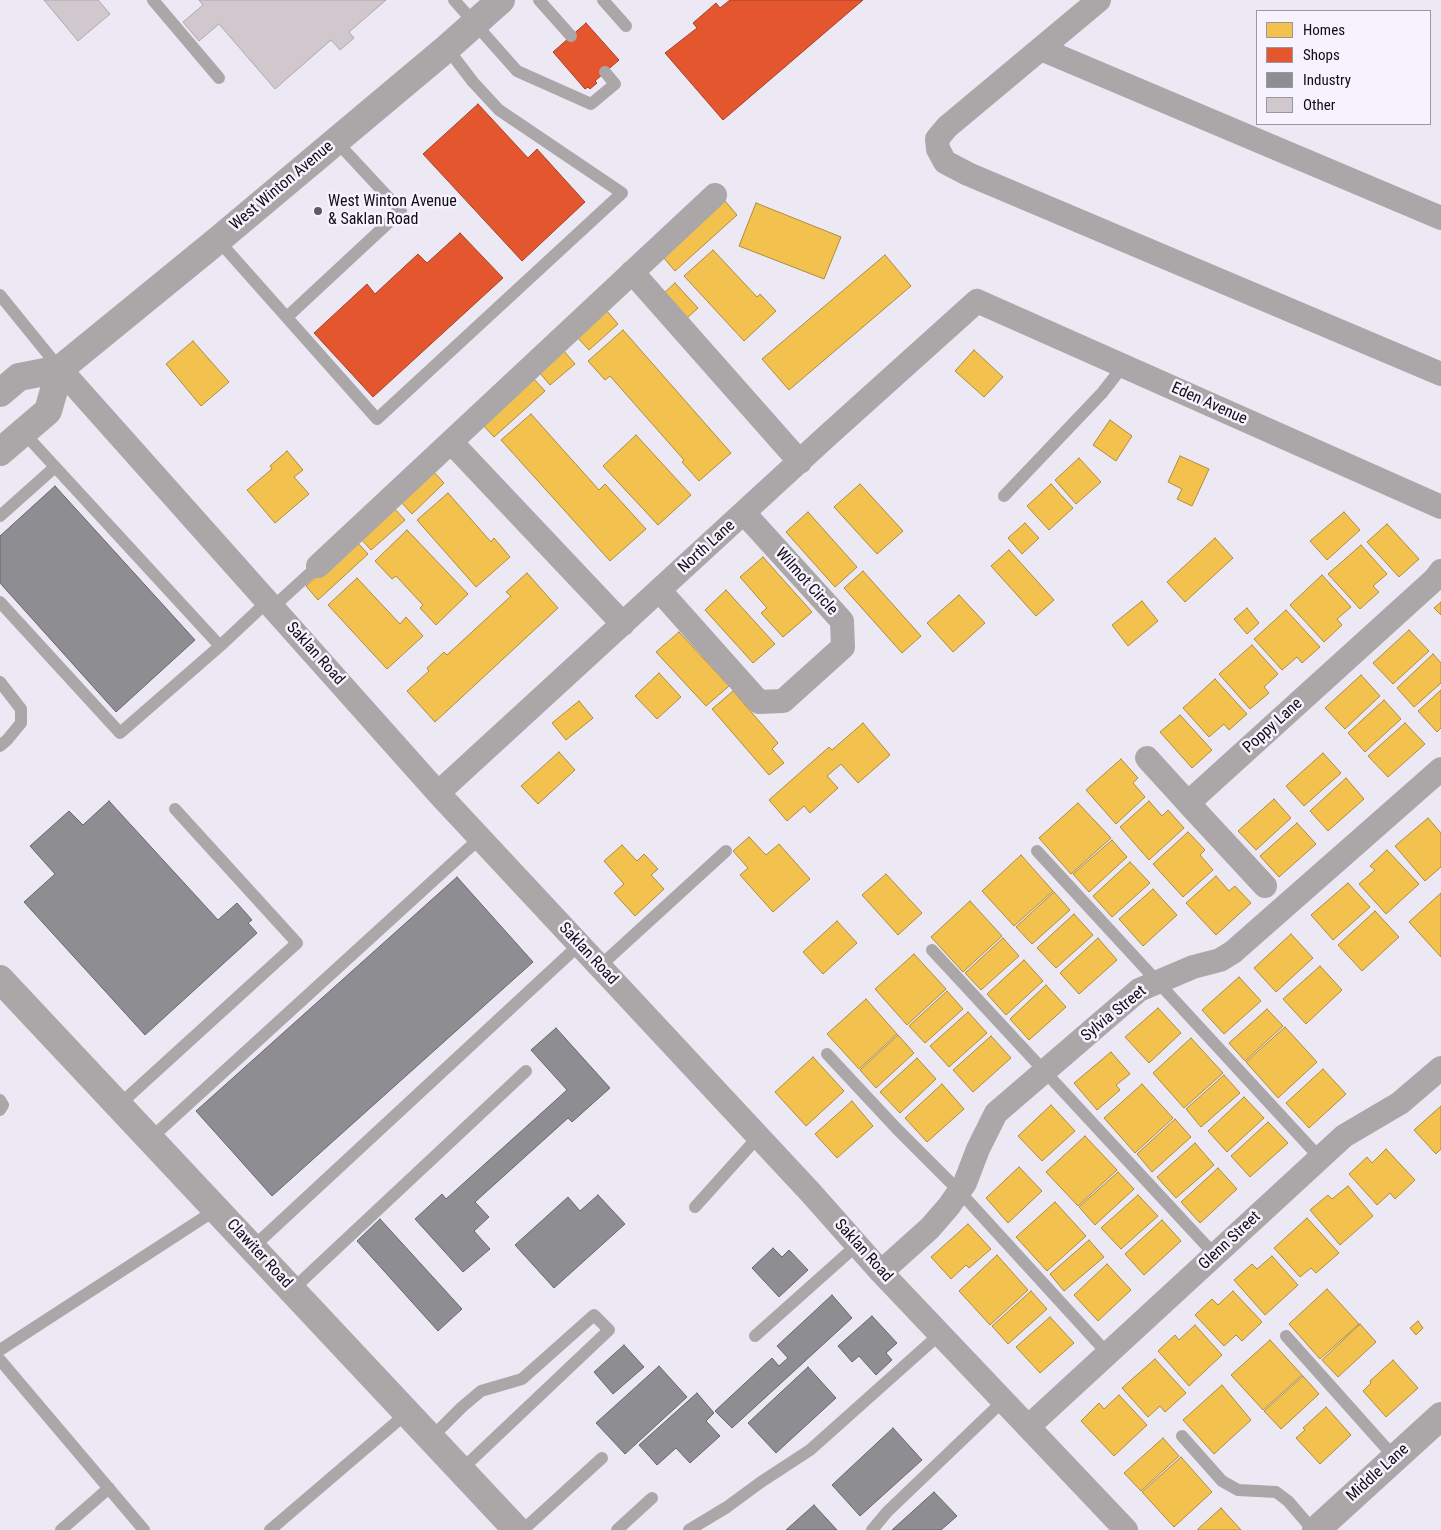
<!DOCTYPE html>
<style>
body{margin:0}
#map{position:relative;width:1441px;height:1530px;overflow:hidden;background:#ece8f4;font-family:"Roboto Condensed",sans-serif}
canvas{display:block}
.legend{position:absolute;left:1256px;top:10px;width:175px;height:115px;box-sizing:border-box;background:#f6f2fe;border:1px solid #9a96a2;margin:0;padding:6px 9px;list-style:none;font-size:15px;color:#110d17}
.legend li{display:flex;align-items:center;gap:10px;height:25px}
.legend b{width:25px;border:1px solid #9a96a2}
</style>
<div id="map">
<canvas width="1441" height="1530"></canvas>
<ul class="legend">
<li><b style="height:14px;background:#f2c14e"></b>Homes</li>
<li><b style="height:14px;background:#e4572e"></b>Shops</li>
<li><b style="height:14px;background:#8d8d92"></b>Industry</li>
<li><b style="height:14px;background:#d0c8cc"></b>Other</li>
</ul>
</div>
<script>
const ctx = document.querySelector('canvas').getContext('2d');
ctx.lineJoin = 'round';
function paint(path, color) {
  ctx.fillStyle = color;
  ctx.fill(path, 'evenodd');
}
function shape(rows) {
  const path = new Path2D();
  for (const r of rows) {
    path.moveTo(r[0], r[1]);
    for (let i = 2; i < r.length; i += 2) path.lineTo(r[i], r[i + 1]);
  }
  return path;
}
function strokePath(path, color, width, dash) {
  ctx.strokeStyle = color;
  ctx.lineWidth = width;
  ctx.lineCap = dash ? 'butt' : 'round';
  ctx.setLineDash(dash || []);
  ctx.stroke(path);
}
function write(font, color, halo, rows, align = 'center') {
  ctx.font = font + ' "Roboto Condensed",sans-serif';
  ctx.lineWidth = 5;
  ctx.setLineDash([]);
  ctx.textBaseline = 'middle';
  ctx.strokeStyle = halo;
  ctx.fillStyle = color;
  for (const [text, x, y, turn = 0] of rows) {
    ctx.save();
    ctx.translate(x, y);
    ctx.rotate((+turn || 0) * Math.PI / 180);
    ctx.textAlign = isNaN(turn) ? turn : align;
    if (halo) ctx.strokeText(text, 0, 0);
    ctx.fillText(text, 0, 0);
    ctx.restore();
  }
}
const homes = shape([
 [725,201,737,215,675,271,663,257,725,201],
 [756,203,841,237,824,279,739,246,756,203],
 [713,250,757,297,760,294,776,311,744,341,684,276,713,250],
 [885,255,911,286,789,390,762,359,885,255],
 [675,283,698,308,686,319,663,294,675,283],
 [606,310,618,324,589,350,577,337,606,310],
 [623,330,731,453,699,481,682,462,684,460,610,376,605,380,588,361,623,330],
 [193,341,229,382,201,406,166,364,193,341],
 [563,350,575,364,550,385,539,372,563,350],
 [974,350,1003,377,984,397,955,371,974,350],
 [533,378,545,391,494,437,482,424,533,378],
 [531,414,599,490,605,484,646,529,610,561,501,440,531,414],
 [1110,420,1132,436,1116,461,1093,445,1110,420],
 [636,435,691,495,658,525,603,466,636,435],
 [287,451,303,470,294,477,309,494,275,523,247,490,272,469,270,466,287,451],
 [1180,456,1209,469,1192,506,1177,499,1182,489,1168,482,1180,456],
 [1079,458,1101,482,1076,504,1055,480,1079,458],
 [432,470,444,483,412,514,400,501,432,470],
 [860,484,903,531,877,554,834,507,860,484],
 [1051,484,1073,508,1049,530,1027,506,1051,484],
 [448,493,491,542,494,538,510,557,476,587,417,520,448,493],
 [393,507,405,520,371,550,359,537,393,507],
 [808,512,857,567,835,587,786,532,808,512],
 [1344,512,1360,530,1327,560,1310,541,1344,512],
 [1025,523,1039,538,1022,554,1008,538,1025,523],
 [1387,524,1419,559,1399,577,1367,542,1387,524],
 [407,530,468,594,436,625,420,608,423,605,396,576,392,579,375,561,407,530],
 [1215,538,1233,558,1185,602,1167,582,1215,538],
 [356,541,368,554,318,600,306,586,356,541],
 [1361,545,1387,574,1373,586,1379,592,1360,609,1328,574,1361,545],
 [1009,550,1054,600,1036,616,991,566,1009,550],
 [763,557,812,612,783,637,761,613,767,608,740,577,763,557],
 [863,571,921,636,902,653,844,588,863,571],
 [527,573,558,608,435,722,407,691,429,671,427,668,444,652,447,655,511,596,506,592,527,573],
 [1322,575,1351,607,1337,619,1342,625,1324,642,1290,605,1322,575],
 [357,578,400,624,406,617,423,636,387,669,328,605,357,578],
 [726,590,775,644,753,663,705,610,726,590],
 [959,595,985,623,953,652,927,623,959,595],
 [1142,601,1158,621,1128,646,1112,625,1142,601],
 [1441,602,1441,615,1434,608,1441,602],
 [1247,608,1259,623,1247,634,1234,619,1247,608],
 [1286,610,1320,647,1302,663,1297,657,1282,670,1254,639,1286,610],
 [1409,630,1429,651,1393,684,1373,663,1409,630],
 [679,632,729,686,706,706,656,652,679,632],
 [1252,645,1278,674,1264,687,1269,693,1250,709,1219,674,1252,645],
 [1433,654,1441,663,1441,683,1414,707,1397,688,1433,654],
 [659,673,681,697,657,719,635,696,659,673],
 [1361,675,1380,696,1345,729,1325,708,1361,675],
 [1215,679,1247,714,1229,730,1224,724,1209,737,1183,708,1215,679],
 [1441,690,1441,728,1437,732,1418,711,1441,690],
 [733,691,778,743,772,749,784,763,769,775,712,709,733,691],
 [1384,700,1401,719,1365,752,1348,733,1384,700],
 [579,701,593,718,566,740,552,723,579,701],
 [1180,715,1212,750,1192,768,1160,732,1180,715],
 [863,723,890,755,858,783,841,764,827,776,838,788,810,813,804,806,787,821,769,800,829,747,832,750,863,723],
 [1405,723,1425,744,1388,777,1368,756,1405,723],
 [559,752,575,770,538,804,521,786,559,752],
 [1323,753,1341,773,1304,806,1286,786,1323,753],
 [1121,759,1138,778,1133,783,1145,797,1116,824,1086,790,1121,759],
 [1346,778,1364,799,1328,831,1310,811,1346,778],
 [1274,799,1291,818,1256,850,1238,831,1274,799],
 [1149,801,1162,816,1168,810,1184,828,1149,860,1120,827,1149,801],
 [1078,803,1111,838,1071,874,1039,838,1078,803],
 [1428,818,1441,833,1441,867,1425,881,1395,846,1428,818],
 [1297,823,1316,844,1279,877,1260,856,1297,823],
 [1188,832,1205,850,1200,855,1213,870,1183,897,1153,864,1188,832],
 [749,837,766,855,779,844,810,879,773,912,740,875,748,868,733,851,749,837],
 [1112,840,1127,857,1089,892,1073,874,1112,840],
 [622,845,637,861,644,854,658,869,651,875,664,889,635,916,614,893,624,884,604,861,622,845],
 [1387,850,1419,884,1386,914,1359,884,1375,870,1370,866,1387,850],
 [1021,855,1053,891,1014,926,982,891,1021,855],
 [1130,862,1150,883,1112,917,1093,896,1130,862],
 [886,874,922,913,898,935,862,895,886,874],
 [1216,876,1229,891,1235,886,1251,903,1216,935,1186,903,1216,876],
 [1348,883,1370,907,1333,940,1311,915,1348,883],
 [1153,889,1177,915,1143,946,1119,919,1153,889],
 [1054,892,1070,910,1032,944,1016,927,1054,892],
 [1441,893,1441,957,1409,922,1441,893],
 [970,901,1002,936,963,972,931,937,970,901],
 [1375,911,1399,937,1362,971,1338,945,1375,911],
 [1074,914,1093,935,1056,968,1037,948,1074,914],
 [837,921,857,943,823,974,803,952,837,921],
 [1291,934,1313,958,1276,992,1254,968,1291,934],
 [1003,938,1019,956,981,990,965,973,1003,938],
 [1098,938,1117,960,1079,994,1060,973,1098,938],
 [914,954,946,989,907,1025,875,989,914,954],
 [1024,960,1043,981,1006,1015,987,994,1024,960],
 [1320,966,1342,990,1306,1024,1283,999,1320,966],
 [1239,977,1261,1001,1224,1034,1202,1010,1239,977],
 [1046,985,1066,1007,1029,1040,1010,1019,1046,985],
 [947,991,963,1009,925,1043,909,1026,947,991],
 [866,999,897,1034,859,1069,827,1034,866,999],
 [1158,1008,1181,1033,1149,1063,1125,1037,1158,1008],
 [1267,1009,1283,1026,1245,1061,1229,1043,1267,1009],
 [968,1012,987,1033,949,1067,930,1046,968,1012],
 [1285,1027,1317,1062,1278,1098,1246,1062,1285,1027],
 [898,1035,914,1053,876,1088,860,1070,898,1035],
 [991,1036,1011,1058,973,1092,953,1070,991,1036],
 [1191,1038,1223,1073,1184,1108,1153,1073,1191,1038],
 [1111,1052,1130,1074,1116,1085,1120,1090,1097,1110,1074,1083,1111,1052],
 [813,1057,844,1091,806,1126,775,1092,813,1057],
 [917,1058,936,1079,900,1113,880,1092,917,1058],
 [1323,1069,1346,1094,1309,1128,1286,1103,1323,1069],
 [1224,1075,1240,1093,1201,1127,1186,1109,1224,1075],
 [942,1084,964,1109,927,1142,905,1118,942,1084],
 [1142,1084,1173,1118,1135,1153,1104,1118,1142,1084],
 [1244,1097,1264,1118,1227,1152,1208,1131,1244,1097],
 [852,1101,873,1126,837,1158,815,1134,852,1101],
 [1051,1105,1075,1131,1042,1161,1018,1136,1051,1105],
 [1441,1106,1441,1149,1436,1154,1414,1130,1441,1106],
 [1175,1119,1191,1137,1152,1172,1137,1154,1175,1119],
 [1268,1122,1288,1143,1250,1177,1231,1156,1268,1122],
 [1085,1136,1117,1170,1078,1206,1046,1172,1085,1136],
 [1195,1143,1214,1165,1176,1198,1157,1177,1195,1143],
 [1386,1149,1415,1180,1395,1199,1390,1193,1377,1205,1349,1174,1367,1157,1372,1163,1386,1149],
 [1019,1167,1042,1191,1008,1223,986,1198,1019,1167],
 [1218,1168,1237,1189,1200,1223,1181,1202,1218,1168],
 [1118,1172,1134,1189,1095,1225,1079,1207,1118,1172],
 [1348,1186,1373,1216,1340,1245,1310,1210,1328,1195,1332,1199,1348,1186],
 [1138,1195,1158,1216,1121,1249,1101,1228,1138,1195],
 [1055,1202,1086,1236,1047,1271,1016,1237,1055,1202],
 [1307,1218,1339,1253,1316,1273,1311,1268,1300,1277,1274,1248,1307,1218],
 [1162,1220,1181,1241,1144,1275,1125,1254,1162,1220],
 [968,1224,991,1249,969,1268,966,1265,951,1279,931,1257,968,1224],
 [1089,1240,1104,1257,1064,1291,1050,1274,1089,1240],
 [997,1255,1028,1290,990,1325,959,1291,997,1255],
 [1272,1256,1298,1285,1265,1315,1234,1280,1252,1264,1257,1269,1272,1256],
 [1107,1264,1131,1290,1098,1321,1074,1295,1107,1264],
 [1327,1289,1359,1324,1320,1359,1289,1324,1327,1289],
 [1031,1291,1047,1309,1008,1344,992,1326,1031,1291],
 [1233,1291,1262,1322,1242,1341,1236,1335,1224,1346,1195,1315,1212,1299,1218,1305,1233,1291],
 [1050,1317,1074,1343,1040,1373,1016,1347,1050,1317],
 [1418,1321,1423,1328,1416,1335,1410,1328,1418,1321],
 [1360,1324,1376,1342,1338,1377,1322,1360,1360,1324],
 [1195,1325,1222,1355,1189,1386,1158,1351,1175,1335,1179,1340,1195,1325],
 [1270,1340,1302,1375,1263,1410,1231,1375,1270,1340],
 [1155,1359,1186,1393,1165,1412,1160,1406,1148,1417,1122,1388,1155,1359],
 [1393,1360,1418,1388,1386,1417,1363,1391,1371,1383,1370,1381,1393,1360],
 [1303,1376,1319,1394,1281,1429,1264,1411,1303,1376],
 [1222,1385,1251,1420,1214,1454,1183,1420,1222,1385],
 [1119,1395,1147,1425,1114,1456,1081,1421,1099,1403,1104,1409,1119,1395],
 [1326,1407,1351,1435,1320,1464,1296,1438,1305,1430,1303,1428,1326,1407],
 [1163,1438,1179,1456,1141,1491,1124,1473,1163,1438],
 [1181,1457,1212,1492,1174,1527,1142,1492,1181,1457],
 [1221,1508,1241,1530,1198,1530,1198,1529,1221,1508]
]);
paint(homes, '#f2c14e');
strokePath(homes, '#ae8b3e', 1);
const shops = shape([
 [730,0,863,0,723,120,665,53,697,28,693,23,716,3,720,8,730,0],
 [586,23,619,60,595,81,597,83,590,89,588,87,585,89,553,52,586,23],
 [478,104,528,158,537,149,585,202,522,261,423,154,478,104],
 [460,233,503,278,373,397,314,333,367,284,375,294,418,254,427,263,460,233]
]);
paint(shops, '#e4572e');
strokePath(shops, '#a54127', 1);
const industry = shape([
 [55,486,195,640,116,712,0,583,0,536,55,486],
 [109,801,218,920,237,903,252,920,248,923,257,933,145,1035,24,902,55,874,30,846,69,811,83,825,109,801],
 [457,877,533,962,272,1196,196,1111,457,877],
 [556,1028,610,1088,572,1122,568,1118,475,1202,489,1217,474,1231,490,1249,463,1272,415,1219,442,1194,446,1199,567,1090,531,1050,556,1028],
 [598,1195,625,1224,554,1288,515,1245,568,1197,580,1211,598,1195],
 [380,1219,462,1309,438,1331,357,1241,380,1219],
 [773,1248,782,1257,789,1250,808,1270,779,1297,752,1268,773,1248],
 [832,1295,852,1318,732,1428,715,1411,772,1358,779,1366,788,1358,777,1346,832,1295],
 [872,1316,897,1343,886,1353,892,1360,876,1375,859,1356,852,1362,838,1346,872,1316],
 [624,1345,644,1367,613,1394,594,1372,624,1345],
 [659,1366,687,1397,625,1454,596,1423,659,1366],
 [808,1367,836,1398,776,1453,748,1423,808,1367],
 [697,1393,714,1413,706,1421,720,1436,690,1463,676,1448,657,1465,639,1445,697,1393],
 [893,1428,922,1460,860,1516,832,1485,893,1428],
 [934,1492,957,1516,941,1530,892,1530,934,1492],
 [814,1505,837,1530,786,1530,814,1505]
]);
paint(industry, '#8d8d92');
strokePath(industry, '#68676d', 1);
const building = shape([
 [44,0,98,0,110,14,78,41,44,0],
 [199,0,386,0,349,32,354,38,340,50,331,40,275,89,219,24,199,41,183,22,203,5,199,0]
]);
paint(building, '#d0c8cc');
strokePath(building, '#b0a8ac', 1);
strokePath(shape([
 [153,0,219,78],
 [454,0,517,71,591,104,615,84,605,72],
 [539,0,571,36],
 [603,0,626,26],
 [218,240,377,419,622,193,499,110,473,82,447,48],
 [0,295,60,369],
 [287,317,401,211,336,141],
 [23,432,220,646],
 [1004,496,1102,393,1123,366],
 [0,516,55,467],
 [0,602,120,733,220,646,268,601],
 [273,607,318,566],
 [0,682,21,709,21,723,7,740,0,746],
 [1037,851,1320,1158],
 [932,950,1215,1255],
 [600,966,726,851],
 [827,1054,897,1129,959,1191,1108,1354],
 [0,1100,3,1105,0,1110],
 [119,1105,297,943,175,809],
 [150,1139,480,838],
 [695,1207,758,1137],
 [252,1248,579,945],
 [292,1290,526,1071],
 [755,1336,857,1245],
 [1286,1336,1395,1458],
 [0,1350,217,1209],
 [0,1360,144,1530],
 [1182,1436,1222,1481,1238,1490,1276,1492,1288,1501,1313,1530],
 [431,1438,462,1407,481,1391,522,1379,594,1315,609,1330,461,1470],
 [61,1530,109,1488],
 [270,1530,407,1413],
 [523,1530,602,1458],
 [617,1530,652,1498],
 [689,1530,727,1507,761,1482,810,1450,940,1334],
 [872,1530,887,1512,1003,1401]
]), '#aba7a9', 12);
strokePath(shape([
 [1099,0,947,127,937,139,938,149,945,162,968,174,1441,374],
 [1041,49,1441,218],
 [632,272,800,462],
 [60,369,438,793,811,1193,881,1272,1126,1530],
 [451,442,623,624],
 [318,566,715,195],
 [660,591,759,702,783,701,843,647,842,621,744,513],
 [1147,758,1188,803],
 [438,793,827,436,977,301,1441,507],
 [1265,886,1188,803,1434,580,1441,571],
 [881,1272,930,1228,949,1206,965,1183,978,1149,996,1113,1139,990,1193,967,1220,960,1233,952,1441,769],
 [1028,1427,1344,1136,1400,1103,1441,1068]
]), '#aba7a9', 24);
strokePath(shape([
 [1316,1530,1441,1416]
]), '#aba7a9', 28);
strokePath(shape([
 [0,393,19,377,60,369,218,240,447,48,501,0],
 [0,452,48,411,60,369],
 [0,979,517,1530]
]), '#aba7a9', 28);
for (const [x, y, r, color] of [
 [318,211,5,"#5e5a64"]
]) {
  const dot = new Path2D();
  dot.arc(x, y, r, 0, 2 * Math.PI);
  ctx.fillStyle = color;
  ctx.fill(dot);
  strokePath(dot, '#f6f2fe', 2);
}
write('16px', '#110d17', '#f6f2fe', [
 ["West Winton Avenue",282,186,-40],
 ["Eden Avenue",1209,404,24],
 ["North Lane",707,547,-42],
 ["Wilmot Circle",806,582,48],
 ["Saklan Road",315,654,48],
 ["Poppy Lane",1273,726,-42],
 ["Saklan Road",588,954,47],
 ["Sylvia Street",1114,1014,-39],
 ["Glenn Street",1230,1241,-43],
 ["Saklan Road",863,1251,48],
 ["Clawiter Road",259,1254,47],
 ["Middle Lane",1378,1473,-42]
]);
write('16px', '#110d17', '#f6f2fe', [
 ["West Winton Avenue",328,202],
 ["& Saklan Road",328,220]
], 'left');
</script>
